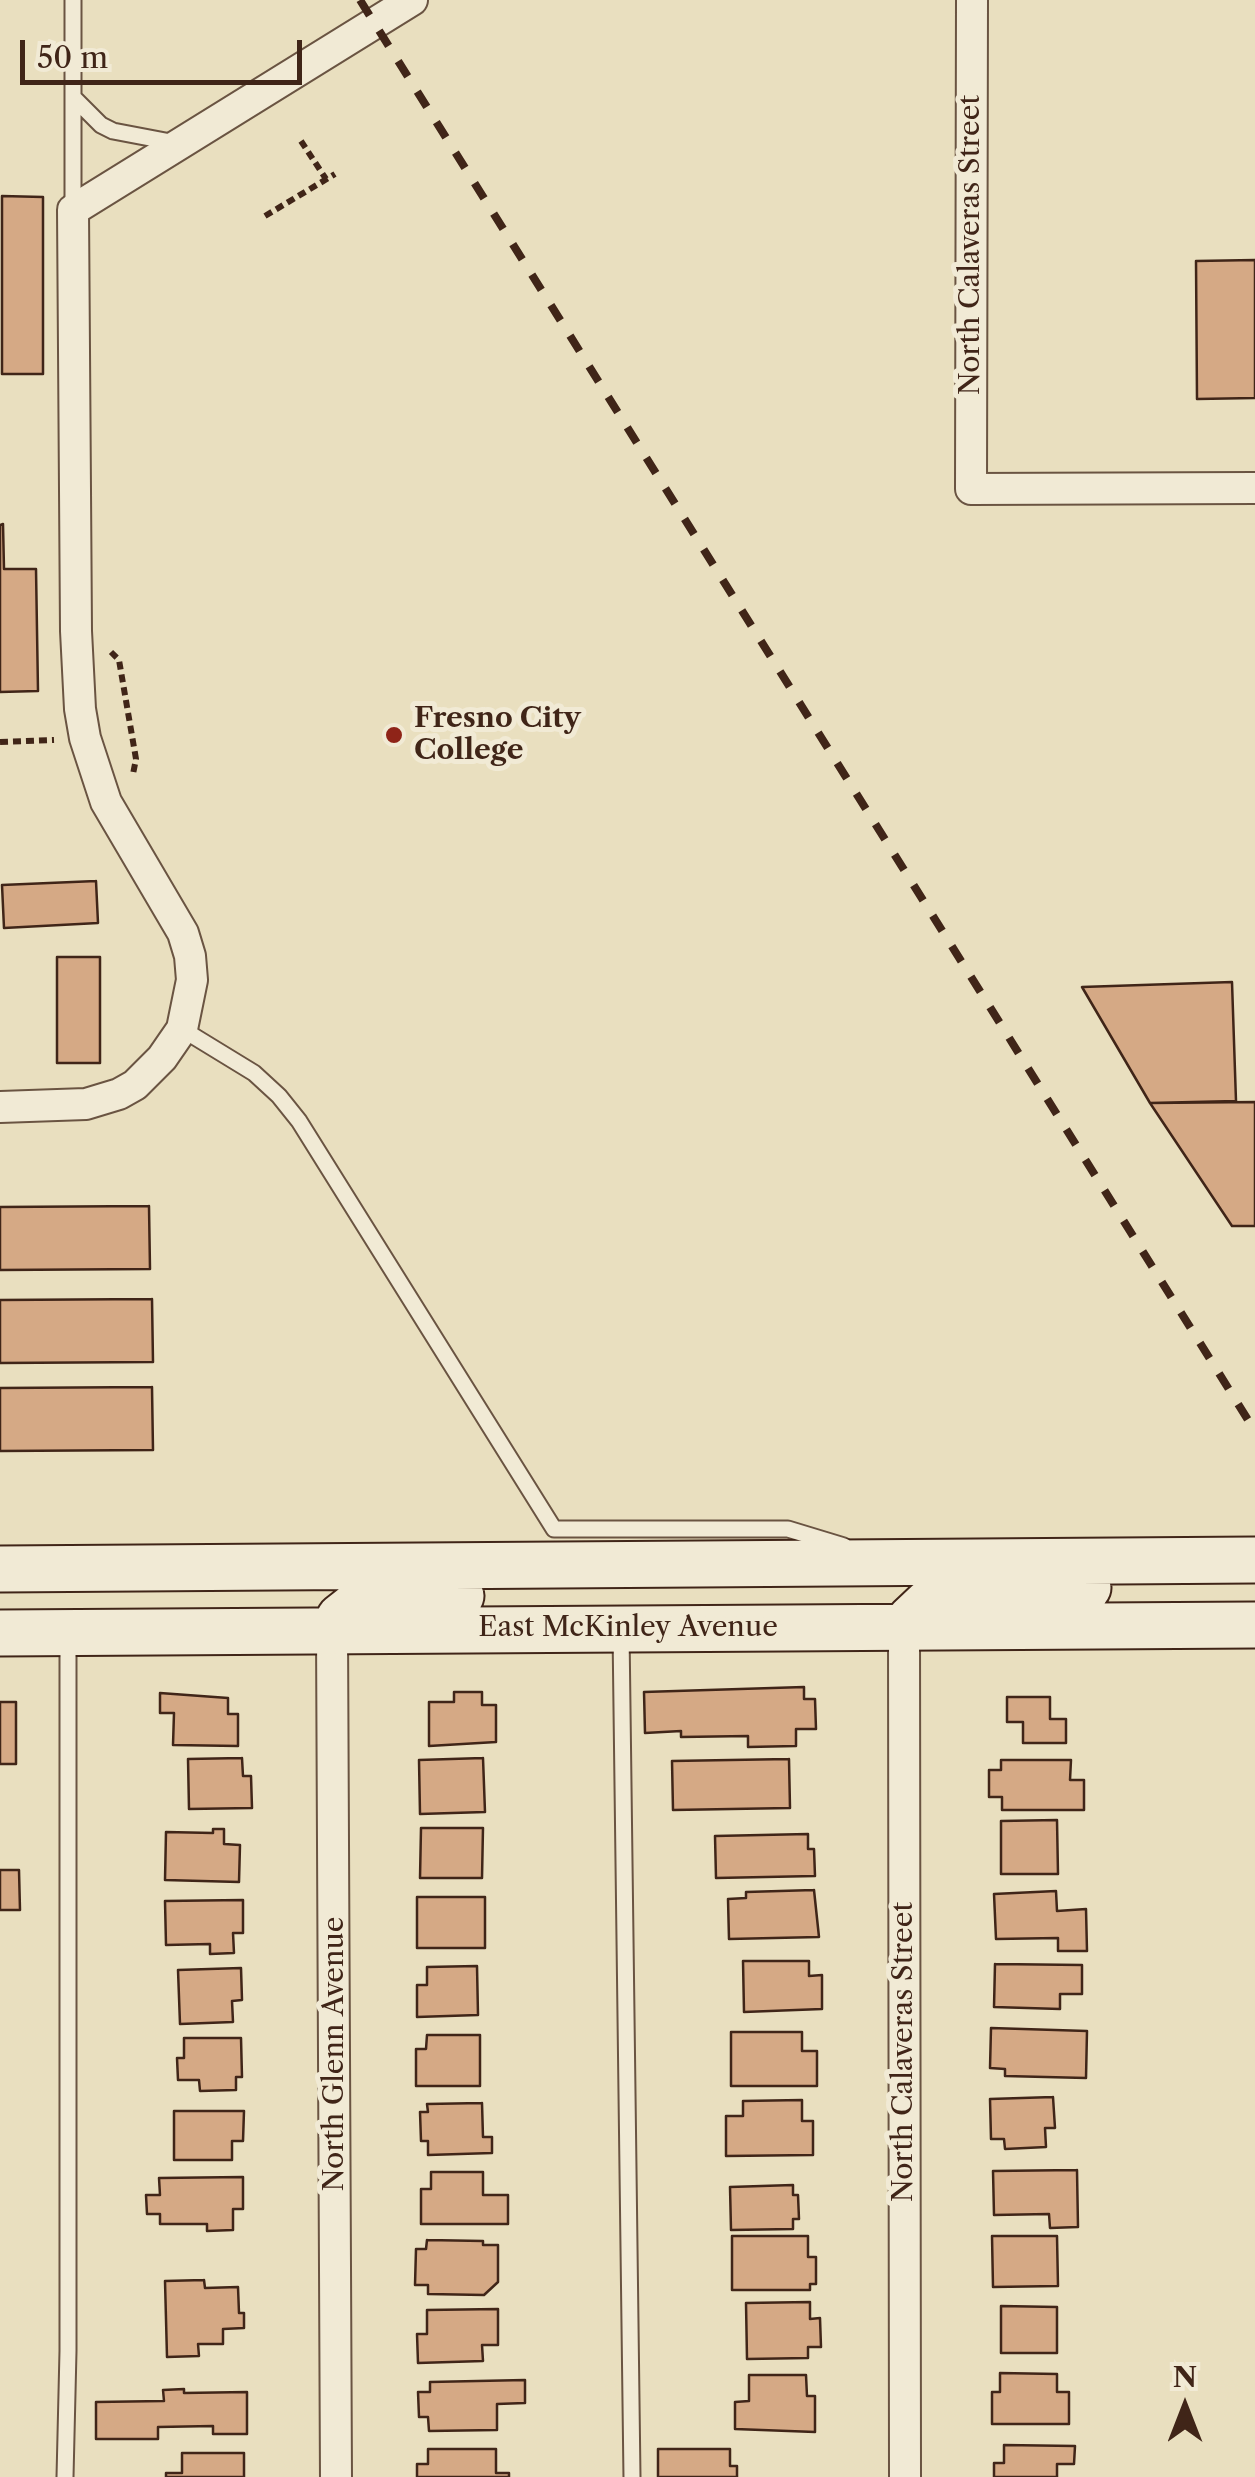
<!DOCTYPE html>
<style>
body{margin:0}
#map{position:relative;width:1255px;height:2477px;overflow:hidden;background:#e9dfbf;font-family:"Libre Caslon Text",serif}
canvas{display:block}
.north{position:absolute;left:1135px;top:2357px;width:100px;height:100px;-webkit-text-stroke:8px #f1ead5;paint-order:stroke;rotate:0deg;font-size:28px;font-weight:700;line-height:40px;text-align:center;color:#402518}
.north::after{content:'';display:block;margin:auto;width:35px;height:45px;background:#402518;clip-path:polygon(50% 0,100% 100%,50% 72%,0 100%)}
.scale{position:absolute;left:20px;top:40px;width:282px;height:45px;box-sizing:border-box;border:5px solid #402518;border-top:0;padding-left:12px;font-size:30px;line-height:35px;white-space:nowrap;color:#402518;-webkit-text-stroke:8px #f1ead5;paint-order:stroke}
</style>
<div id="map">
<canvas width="1255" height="2477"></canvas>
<div class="north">N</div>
<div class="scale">50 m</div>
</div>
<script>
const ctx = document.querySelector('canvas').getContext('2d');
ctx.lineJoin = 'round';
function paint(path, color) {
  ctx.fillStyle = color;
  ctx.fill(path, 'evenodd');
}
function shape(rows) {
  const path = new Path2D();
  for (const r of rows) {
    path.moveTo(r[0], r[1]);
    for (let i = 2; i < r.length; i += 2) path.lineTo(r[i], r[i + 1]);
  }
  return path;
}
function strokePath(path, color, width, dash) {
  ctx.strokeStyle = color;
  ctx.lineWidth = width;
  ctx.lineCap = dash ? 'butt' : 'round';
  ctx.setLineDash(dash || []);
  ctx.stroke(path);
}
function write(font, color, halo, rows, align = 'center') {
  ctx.font = font + ' "Libre Caslon Text",serif';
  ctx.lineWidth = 10;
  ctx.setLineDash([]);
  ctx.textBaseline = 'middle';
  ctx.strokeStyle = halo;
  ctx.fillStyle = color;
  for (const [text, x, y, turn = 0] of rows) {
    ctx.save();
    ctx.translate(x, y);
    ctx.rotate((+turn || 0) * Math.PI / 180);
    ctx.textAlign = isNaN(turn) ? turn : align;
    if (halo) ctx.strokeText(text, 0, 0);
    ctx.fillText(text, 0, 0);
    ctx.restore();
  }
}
const building = shape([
 [2,196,43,197,43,374,2,374,2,196],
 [1255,260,1255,398,1197,399,1196,261,1255,260],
 [3,524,4,569,36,569,38,691,0,692,0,525,3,524],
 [96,881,98,923,4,928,2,885,96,881],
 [57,957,100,957,100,1063,57,1063,57,957],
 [1232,982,1236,1101,1150,1103,1082,987,1232,982],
 [1255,1102,1255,1226,1232,1226,1150,1103,1255,1102],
 [149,1206,150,1269,0,1270,0,1207,149,1206],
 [152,1299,153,1362,0,1363,0,1300,152,1299],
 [152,1387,153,1450,0,1451,0,1388,152,1387],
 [804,1687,804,1699,815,1699,816,1729,796,1729,796,1746,748,1747,748,1736,681,1737,681,1731,645,1733,644,1692,804,1687],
 [454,1692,482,1692,482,1705,496,1705,496,1742,429,1746,429,1702,454,1702,454,1692],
 [160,1693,228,1698,228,1714,238,1714,238,1746,173,1745,174,1713,160,1713,160,1693],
 [1007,1697,1050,1697,1050,1719,1066,1719,1066,1743,1023,1743,1023,1722,1007,1722,1007,1697],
 [0,1702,16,1702,16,1764,0,1764,0,1702],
 [242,1758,243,1776,251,1776,252,1808,189,1809,188,1759,242,1758],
 [483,1758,485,1812,420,1814,419,1760,483,1758],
 [789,1759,790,1808,673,1810,672,1761,789,1759],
 [1001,1760,1071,1760,1070,1780,1084,1780,1084,1810,1002,1810,1002,1797,989,1797,989,1770,1001,1770,1001,1760],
 [1057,1820,1058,1874,1001,1874,1001,1821,1057,1820],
 [421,1828,483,1828,482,1878,420,1878,421,1828],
 [213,1829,224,1829,224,1844,240,1845,239,1882,165,1880,166,1832,213,1833,213,1829],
 [808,1834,808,1849,814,1849,815,1876,716,1878,715,1836,808,1834],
 [0,1870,19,1870,20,1910,0,1910,0,1870],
 [814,1890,819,1937,729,1939,728,1899,746,1898,746,1892,814,1890],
 [1056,1891,1057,1911,1086,1909,1087,1951,1058,1951,1058,1938,996,1939,994,1894,1056,1891],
 [417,1897,485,1897,485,1948,417,1948,417,1897],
 [243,1900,243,1933,233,1933,234,1953,210,1954,210,1944,166,1945,165,1901,243,1900],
 [743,1961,809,1961,809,1976,822,1975,822,2009,744,2012,743,1961],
 [995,1964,1082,1965,1082,1994,1060,1994,1060,2009,994,2007,995,1964],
 [477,1966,478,2015,417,2017,417,1985,427,1985,427,1967,477,1966],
 [241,1968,242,2000,232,2001,233,2022,180,2024,178,1970,241,1968],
 [991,2028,1087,2031,1086,2078,1005,2076,1005,2069,990,2068,991,2028],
 [731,2032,802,2032,802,2051,817,2051,817,2086,731,2086,731,2032],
 [427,2035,480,2035,480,2086,416,2086,416,2049,426,2049,427,2035],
 [184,2038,241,2038,242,2077,236,2077,236,2090,200,2091,199,2080,178,2080,177,2058,184,2058,184,2038],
 [1053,2097,1055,2128,1045,2128,1046,2147,1005,2149,1004,2139,991,2139,990,2099,1053,2097],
 [802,2100,802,2121,813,2121,813,2155,726,2156,726,2116,743,2116,743,2101,802,2100],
 [482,2103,483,2137,492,2137,492,2153,428,2155,428,2141,421,2141,420,2112,428,2112,427,2104,482,2103],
 [174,2111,244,2111,243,2141,232,2141,232,2160,174,2160,174,2111],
 [1077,2170,1078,2227,1050,2228,1049,2214,994,2215,993,2171,1077,2170],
 [431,2172,483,2172,483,2195,508,2195,508,2224,421,2224,421,2189,431,2189,431,2172],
 [243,2177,243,2209,233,2209,233,2230,207,2231,207,2224,160,2224,160,2214,147,2214,146,2195,160,2195,159,2178,243,2177],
 [793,2185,793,2195,798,2195,799,2219,793,2219,793,2229,731,2230,730,2187,793,2185],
 [732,2236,808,2236,808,2257,816,2257,816,2284,810,2284,810,2290,732,2290,732,2236],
 [992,2236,1057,2236,1058,2286,993,2287,992,2236],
 [427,2240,483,2241,483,2245,498,2245,498,2282,484,2295,428,2294,428,2285,415,2285,416,2249,426,2249,427,2240],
 [204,2280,205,2288,238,2287,239,2313,244,2313,244,2328,223,2329,223,2344,198,2344,199,2356,167,2357,165,2281,204,2280],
 [810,2302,810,2319,820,2318,821,2347,808,2347,808,2358,747,2359,746,2303,810,2302],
 [1001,2306,1057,2307,1057,2353,1001,2353,1001,2306],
 [498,2309,498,2345,482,2345,483,2361,418,2363,417,2334,427,2334,427,2310,498,2309],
 [1000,2373,1057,2374,1057,2392,1069,2392,1069,2424,992,2424,992,2392,1000,2392,1000,2373],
 [749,2375,806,2375,807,2396,815,2396,815,2432,735,2429,735,2402,749,2401,749,2375],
 [525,2380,525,2403,497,2404,497,2430,429,2431,428,2417,419,2417,418,2392,430,2392,430,2382,525,2380],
 [184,2389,184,2393,247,2392,247,2434,213,2434,213,2426,158,2427,158,2439,96,2439,96,2402,164,2401,163,2390,184,2389],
 [1004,2445,1075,2446,1074,2464,1057,2464,1057,2477,994,2477,994,2463,1004,2463,1004,2445],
 [428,2449,496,2449,496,2473,509,2473,509,2477,417,2477,417,2464,428,2464,428,2449],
 [658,2449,730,2449,730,2466,737,2466,737,2477,658,2477,658,2449],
 [182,2453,244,2453,244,2477,166,2477,166,2473,182,2473,182,2453]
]);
paint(building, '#d5a985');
strokePath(building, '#402518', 2.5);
const service = shape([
 [73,0,73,210],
 [73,97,101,125,113,131,176,143],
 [182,1029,254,1073,279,1096,299,1121,554,1529,788,1529,844,1546],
 [621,1631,632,2477],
 [65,2477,68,2351,68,1636]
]);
const minor = shape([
 [972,0,971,489,1255,488],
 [0,1107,86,1104,119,1094,135,1085,162,1058,182,1029,192,980,190,956,183,933,106,802,85,738,80,709,76,631,73,210,412,0],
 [904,1626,905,2477],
 [332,1631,336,2477]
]);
const secondary = shape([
 [0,1569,1255,1560],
 [910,1619,928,1602,963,1594,1088,1588],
 [332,1631,340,1617,354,1606,375,1599,461,1596],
 [0,1633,1255,1625]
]);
strokePath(service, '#6a5442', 19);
strokePath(minor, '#6a5442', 34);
strokePath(secondary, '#402518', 49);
strokePath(shape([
 [301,141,326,179],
 [265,216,335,174],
 [111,652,119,660,136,759,133,774],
 [0,742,54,740]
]), '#402518', 6, [8, 5]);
strokePath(service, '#f1ead5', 15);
strokePath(minor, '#f1ead5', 30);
strokePath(secondary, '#f1ead5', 45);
strokePath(shape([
 [360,0,1255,1431]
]), '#402518', 8, [18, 18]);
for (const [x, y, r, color] of [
 [394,735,10,"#8f2418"]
]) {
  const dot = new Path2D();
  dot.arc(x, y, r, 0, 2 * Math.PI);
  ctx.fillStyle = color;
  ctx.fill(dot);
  strokePath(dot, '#f1ead5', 4);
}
write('28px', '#402518', '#f1ead5', [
 ["North Calaveras Street",971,245,-90],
 ["East McKinley Avenue",628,1628],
 ["North Calaveras Street",904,2052,-90],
 ["North Glenn Avenue",335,2054,-90]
]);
write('bold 28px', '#402518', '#f1ead5', [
 ["Fresno City",414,719],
 ["College",414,751]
], 'left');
</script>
